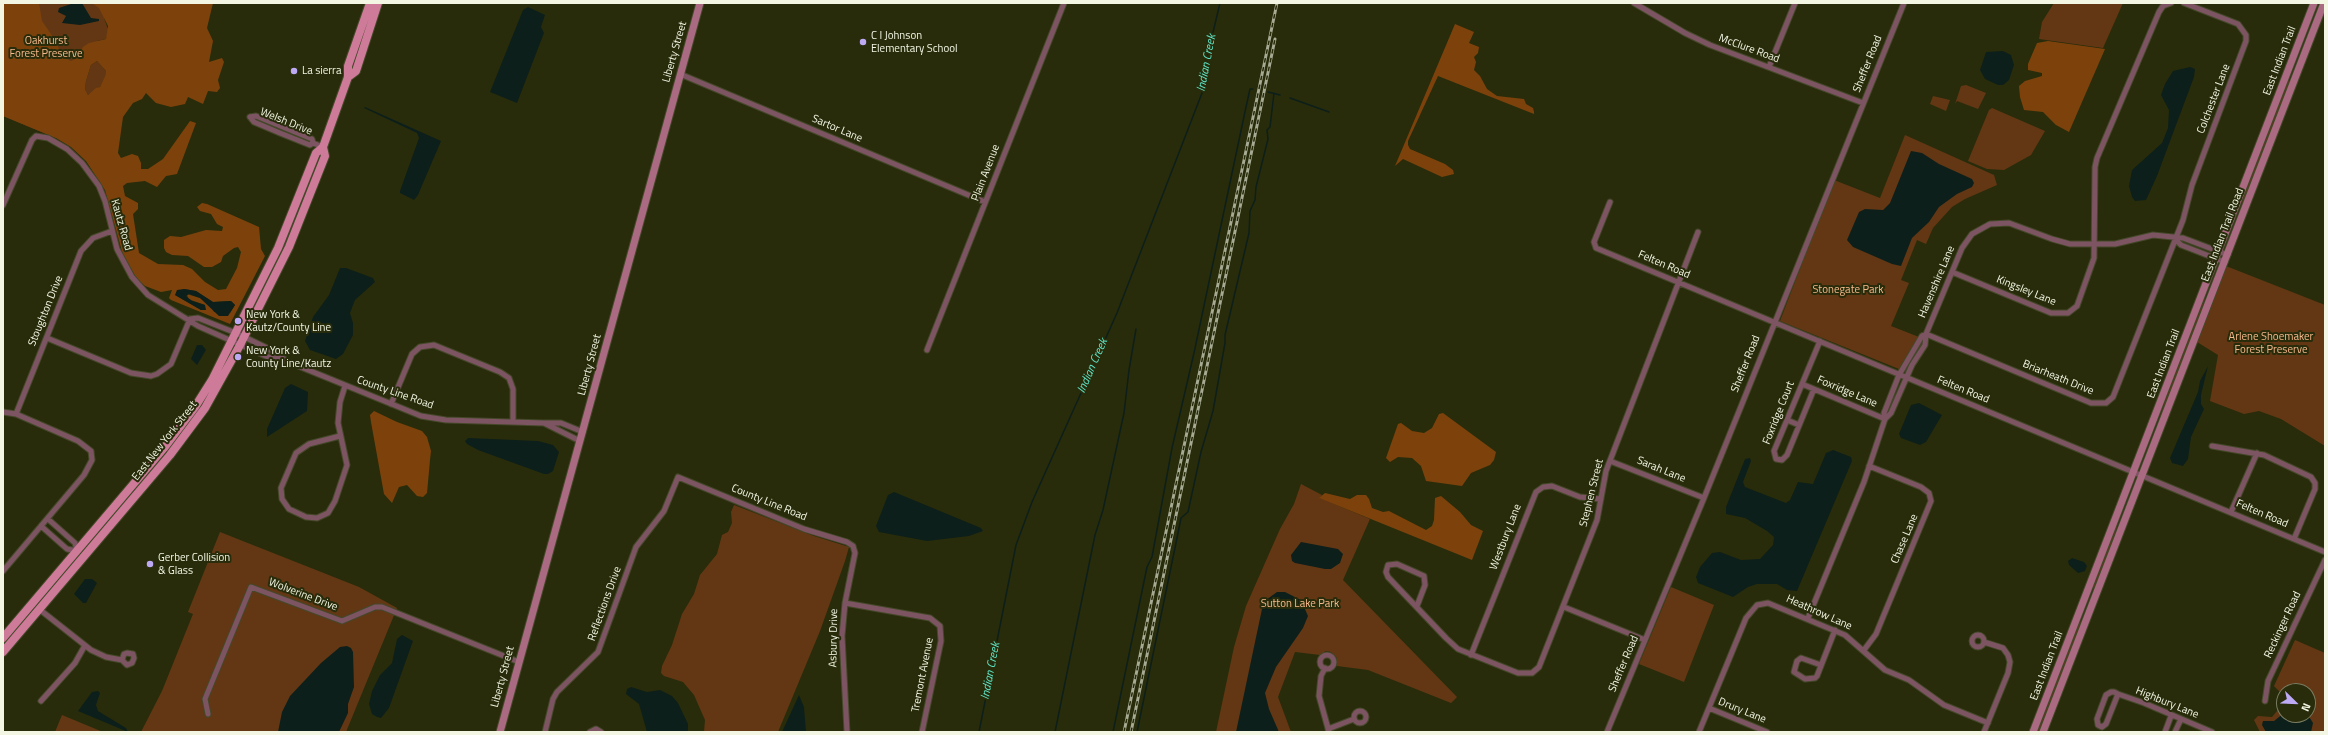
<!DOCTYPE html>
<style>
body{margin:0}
#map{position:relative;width:2328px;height:735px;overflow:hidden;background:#282c0b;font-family:"Titillium Web",sans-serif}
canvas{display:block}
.frame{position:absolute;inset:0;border:4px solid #f2f6e3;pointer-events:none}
.north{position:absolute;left:2276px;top:683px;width:40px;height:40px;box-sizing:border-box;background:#282c0b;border:1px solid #797d61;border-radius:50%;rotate:113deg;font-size:11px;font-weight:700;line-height:16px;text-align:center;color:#f2f6e3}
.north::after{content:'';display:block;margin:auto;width:14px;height:18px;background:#bea9f5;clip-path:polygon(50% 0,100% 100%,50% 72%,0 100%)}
</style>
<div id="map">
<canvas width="2328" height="735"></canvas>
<div class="frame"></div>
<div class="north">N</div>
</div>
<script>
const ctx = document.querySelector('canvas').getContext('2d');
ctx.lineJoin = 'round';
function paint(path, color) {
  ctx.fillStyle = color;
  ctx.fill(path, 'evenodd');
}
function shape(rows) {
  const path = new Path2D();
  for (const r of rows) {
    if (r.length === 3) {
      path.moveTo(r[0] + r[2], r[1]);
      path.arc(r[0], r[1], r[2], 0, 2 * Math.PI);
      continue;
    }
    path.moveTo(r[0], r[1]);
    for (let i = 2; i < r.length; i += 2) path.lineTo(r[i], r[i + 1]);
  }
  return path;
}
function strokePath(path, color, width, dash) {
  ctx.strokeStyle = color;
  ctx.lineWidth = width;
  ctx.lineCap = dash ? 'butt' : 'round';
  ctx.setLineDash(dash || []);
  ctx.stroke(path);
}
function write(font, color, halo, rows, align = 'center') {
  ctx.font = font + ' "Titillium Web",sans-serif';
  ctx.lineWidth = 4;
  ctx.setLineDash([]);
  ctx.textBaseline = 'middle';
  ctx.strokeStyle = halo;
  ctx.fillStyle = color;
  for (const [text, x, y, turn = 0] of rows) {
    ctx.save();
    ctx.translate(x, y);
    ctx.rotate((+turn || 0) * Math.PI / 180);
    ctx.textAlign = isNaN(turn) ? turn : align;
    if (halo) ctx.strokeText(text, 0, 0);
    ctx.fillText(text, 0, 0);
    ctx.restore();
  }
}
paint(shape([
 [3,3,111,3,104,18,109,32,106,39,97,41,56,138,3,116],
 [2054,3,2123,3,2103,48,2039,39,2042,22],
 [97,61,106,71,106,75,100,87,88,95,85,89,86,81,91,65],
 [2288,80,2290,81,2238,220,2246,187],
 [1966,85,1986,93,1978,109,1957,101,1955,104,1961,86],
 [1933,96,1950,100,1946,111,1930,104],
 [1992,108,2045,131,2031,155,2004,170,1987,169,1968,161,1989,110],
 [1905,135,1994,175,1997,185,1965,199,1952,207,1933,228,1926,244,1917,240,1901,280,1909,283,1891,326,1919,337,1899,369,1780,321,1834,180,1880,198],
 [2226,266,2325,305,2325,446,2281,419,2259,411,2244,414,2210,401,2218,355,2197,342],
 [2207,291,2197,326,2155,433,2165,401],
 [1301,484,1322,495,1320,498,1370,519,1343,580,1457,697,1451,703,1368,670,1337,666,1337,658,1331,652,1326,651,1320,655,1295,652,1278,697,1291,732,1216,732,1234,647,1246,606,1280,529,1294,504],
 [734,505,814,536,849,547,845,561,820,631,778,732,704,732,705,720,694,695,683,682,664,676,661,673,662,666,672,645,682,614,694,594,700,575,717,554,722,535,728,532,732,523,731,512],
 [2120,515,2112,546,2095,589,2092,588],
 [220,532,359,587,397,608,346,732,141,732,162,691,193,614,188,612],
 [1671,587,1714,605,1684,682,1639,664],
 [2079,621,2082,623,2040,732,2036,732],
 [2295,640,2325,653,2325,732,2260,732,2254,720,2258,716,2272,717,2277,711,2281,702,2280,692,2274,686],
 [2284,691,2308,691,2308,715,2284,715],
 [62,715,103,732,55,732]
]), '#633714');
paint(shape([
 [3,3,39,3,42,21,55,40,63,57,71,61,77,58,83,47,89,43,106,39,108,26,99,8,92,3,213,3,207,28,213,41,209,62,222,58,224,62,218,80,220,88,217,92,208,91,203,104,188,97,185,104,171,107,156,103,146,93,142,99,133,103,123,117,118,153,121,158,132,154,138,156,141,163,141,169,148,169,163,159,190,121,196,123,177,174,166,176,157,187,145,181,127,183,123,186,125,196,138,203,138,209,133,214,139,253,158,264,183,265,192,269,205,282,218,290,226,289,237,268,241,252,238,247,234,248,223,256,221,262,212,267,204,267,188,256,172,255,166,252,164,248,164,240,170,236,181,237,206,230,222,231,223,227,217,224,211,214,200,211,197,207,202,203,207,204,259,227,261,249,265,256,230,324,171,300,169,298,172,290,161,292,145,286,137,279,123,255,105,190,86,161,71,147,56,138,3,116],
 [97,61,106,71,106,74,100,87,96,88,88,95,85,89,86,81,91,65],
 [184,289,196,291,213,302,231,301,235,305,230,313,214,312,211,306,200,298,187,294,188,299,205,305,201,310,175,295],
 [1455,24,1474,32,1469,43,1479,47,1478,53,1474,57,1476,62,1474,70,1480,76,1487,89,1497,96,1524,99,1526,104,1533,108,1534,112,1534,114,1438,76,1408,141,1408,145,1410,149,1445,164,1453,170,1454,174,1442,177,1403,159,1395,166],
 [2048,41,2105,49,2069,132,2056,125,2043,112,2024,110,2020,97,2019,86,2025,81,2042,76,2042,73,2028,70,2028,64,2037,43],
 [374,411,397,422,422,431,427,437,431,451,430,460,427,493,423,497,417,496,407,485,399,487,392,503,384,494,371,422,370,415],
 [1443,413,1496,452,1494,460,1490,465,1471,473,1462,486,1426,481,1421,466,1412,458,1398,457,1390,462,1386,458,1398,424,1401,423,1412,431,1424,433,1432,428,1439,414],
 [1325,493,1350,499,1357,495,1366,495,1369,499,1372,508,1383,512,1389,511,1426,530,1432,526,1434,520,1435,498,1441,496,1460,512,1471,525,1483,531,1472,560,1319,498]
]), '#7d420b');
paint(shape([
 [74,3,82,3,91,18,99,19,99,21,80,25,62,23,66,16,58,12,59,8],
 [528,7,545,15,541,27,544,33,517,103,490,92,523,10],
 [2003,51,2011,55,2014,65,2009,80,2003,85,1998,85,1985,79,1980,70,1986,52],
 [2190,67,2195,69,2194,77,2157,176,2146,200,2135,201,2132,197,2129,186,2132,170,2162,143,2168,128,2169,110,2161,95,2165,84,2173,71],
 [365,107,441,141,418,195,414,200,400,193,400,191,419,138,417,133,364,108],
 [1911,151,1922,153,1939,164,1972,179,1974,183,1972,187,1957,194,1939,207,1929,222,1912,238,1901,266,1892,264,1853,247,1847,240,1859,212,1865,209,1883,210,1890,203],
 [340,268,346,268,373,278,375,282,355,300,350,313,353,323,353,335,343,354,336,359,310,350,305,341,313,317,329,295],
 [184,289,196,291,213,302,231,301,235,305,228,316,219,316,200,298,189,294,186,296,192,301,205,305,206,310,201,310,175,295,177,290],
 [197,345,202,345,206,350,197,365,191,359],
 [2208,366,2201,395,2201,404,2204,409,2191,437,2188,459,2183,466,2172,463,2170,458,2198,392,2200,381],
 [291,384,308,392,307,411,267,437,267,429,285,388],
 [1919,403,1942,415,1926,442,1920,445,1901,438,1899,434,1911,405],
 [468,438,538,441,553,445,559,452,553,471,548,474,544,474,478,450,467,444,465,441],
 [1833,450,1851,457,1852,461,1797,591,1787,590,1777,584,1757,584,1748,587,1733,597,1698,583,1696,577,1700,567,1712,553,1720,552,1741,560,1760,559,1773,545,1774,537,1767,531,1745,518,1726,514,1726,507,1745,459,1750,458,1751,461,1743,482,1745,487,1786,503,1790,500,1798,482,1813,484,1826,453],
 [894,492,981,528,983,531,969,536,927,541,879,532,876,526,888,495],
 [1301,542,1338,549,1343,554,1340,563,1331,569,1325,569,1295,563,1292,561,1291,555],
 [2072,558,2084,562,2087,566,2085,571,2078,573,2069,565,2068,561],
 [85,579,92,579,97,583,86,603,83,603,74,594],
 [1277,592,1285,592,1301,600,1308,616,1303,628,1276,667,1265,693,1269,709,1279,732,1236,732,1262,609,1266,600],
 [402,635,413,641,389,708,381,718,377,717,372,714,369,704,372,691,380,675,392,663,397,639],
 [347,646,351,648,353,652,354,687,348,704,348,713,339,732,278,732,282,712,290,696,321,663,340,647],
 [631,687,647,692,660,690,672,696,678,703,688,724,688,732,647,732,639,704,626,694,627,689],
 [98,691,100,693,96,705,98,711,126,728,128,732,78,711,92,692],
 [799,695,804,707,806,732,782,732],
 [2284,713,2284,715,2308,715,2313,723,2311,732,2266,732,2262,725,2263,721,2274,721]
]), '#0d1f1a');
strokePath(shape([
 [1204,70,1209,73],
 [1268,92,1280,95],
 [1290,98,1329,112],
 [979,732,1016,545,1032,502,1117,313,1202,93,1204,70,1220,3],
 [1055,732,1095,535,1103,510,1124,413,1129,370,1136,329],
 [1113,732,1147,567,1152,557,1172,448,1194,353,1246,107,1250,89,1253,89],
 [1137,732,1177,538,1181,518,1188,512,1201,452,1213,411,1225,343,1225,335,1249,233,1250,211,1255,200,1256,187,1268,139,1267,130,1270,127,1274,93]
]), '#0d1f1a', 1.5);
const street = shape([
 [1634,3,1685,33,1710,45,1863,103],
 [1769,67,1795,3],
 [680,74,985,202],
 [250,117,256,116,312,139,313,143,323,147],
 [250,117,254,122,280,133,310,145,313,143],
 [1610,202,1594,242,1596,248,2325,552],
 [3,205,32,140,36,136,48,138,67,149,82,163,99,186,105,201,117,249,132,277,148,295,198,326,268,357,291,363,421,416,446,420,544,423],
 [2175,239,2181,245,2225,262],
 [1952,272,2051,313,2068,313,2077,306,2094,258,2095,167,2097,158,2159,12,2163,6,2171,3],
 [190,319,198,318,236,333,267,348,287,361],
 [1926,334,2091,403,2106,403,2113,397,2183,220,2192,185,2246,41,2246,35,2238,24,2184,3],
 [47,338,131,373,151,376,157,374,171,364,190,319],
 [927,350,1064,3],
 [1802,384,1885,419],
 [1814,389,1787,455,1782,460,1776,459,1774,451,1820,341],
 [391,404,412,354,420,347,434,345,500,372,509,378,513,389,513,422],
 [3,412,16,414,78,441,91,451,92,460,84,475,3,571],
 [16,414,81,251,93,238,112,231],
 [1885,419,1884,413,1899,375,1922,336,1926,334],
 [1787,420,1799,425],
 [340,436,309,444,296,453,281,488,282,499,289,509,306,517,317,518,328,513,335,501,347,465,338,423,340,402,345,386],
 [580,441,544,423,561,423,583,432],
 [2212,446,2264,455,2311,477,2315,483,2315,489,2294,539],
 [1610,461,1704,498],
 [2231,512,2257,453],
 [48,519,75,543,77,551],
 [41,526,67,549,77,551],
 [845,603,930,618,940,626,941,641,922,732],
 [1417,606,1425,585,1424,576,1397,564,1388,565,1386,572,1388,577,1446,638,1458,649,1518,673,1532,673,1539,667,1597,520,1606,471,1698,232],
 [1564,607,1645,640],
 [39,609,91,650,106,657,122,660,127,665,132,663,134,658,133,654,127,653,124,654,122,660],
 [1808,618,1864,482,1885,419,1891,413,1912,365,1925,345,1926,334,1962,248,1972,234,1990,224,2009,223,2052,239,2070,244,2115,244,2153,235,2183,238,2228,255],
 [1978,641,6],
 [1984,642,2003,648,2008,655,2010,662,2008,673,1984,732],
 [1864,650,1876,634,1931,501,1929,493,1921,487,1869,466],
 [1471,655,1536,492,1543,487,1552,486,1580,497,1601,499],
 [1327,662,7],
 [1821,665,1801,658,1797,661,1794,672,1805,679,1815,678,1817,676,1835,630],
 [1325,668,1321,676,1319,696,1329,732],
 [2118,694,2106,724,2102,727,2098,725,2097,719,2106,695,2111,692,2114,692,2118,694,2144,703,2212,732],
 [41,701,75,663,84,647],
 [2265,701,2268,681,2325,560],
 [1709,708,1767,732],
 [1360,717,6],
 [208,714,205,699,251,587,342,621,375,607,382,607,519,662],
 [1328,729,1354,719],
 [545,732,553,699,557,692,598,652,636,547,664,511,678,477,804,529,847,542,853,546,855,553,845,603,842,636,847,732],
 [590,732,596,729,601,732],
 [1607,732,1704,498,1904,3],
 [1699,732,1746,618,1757,605,1768,603,1845,635,1885,670,1909,680,1944,705,1988,723],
 [2165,732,2171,716],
 [2175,732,2181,719]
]);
const secondary = shape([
 [500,732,700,3],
 [2033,732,2314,3],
 [2043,732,2324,3]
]);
const primary = shape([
 [348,77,356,71,378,3],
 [3,638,164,448,195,407,212,380,278,248,316,153,323,147,348,77,348,66,370,3],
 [3,652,170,455,205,408,240,345,289,247,325,156,323,147]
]);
strokePath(street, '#444829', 7);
strokePath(secondary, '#444829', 9);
strokePath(primary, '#444829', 10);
strokePath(street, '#7c5462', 5);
strokePath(secondary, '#aa6a82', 7);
strokePath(primary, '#ce7b9a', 8);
const rail = shape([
 [1124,732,1277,3],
 [1131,732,1275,39]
]);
strokePath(rail, '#a7ab93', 3);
strokePath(rail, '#282c0b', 1.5, [4.5]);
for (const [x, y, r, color] of [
 [863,42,4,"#bea9f5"],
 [294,71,4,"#bea9f5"],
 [238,321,4,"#bea9f5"],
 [238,357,4,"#bea9f5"],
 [150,564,4,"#bea9f5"]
]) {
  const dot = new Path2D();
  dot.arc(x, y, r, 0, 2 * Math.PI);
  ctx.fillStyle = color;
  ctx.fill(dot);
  strokePath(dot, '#282c0b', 1.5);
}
write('11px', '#f2f6e3', '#282c0b', [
 ["C I Johnson",871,36],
 ["Elementary School",871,49],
 ["La sierra",302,71],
 ["New York &",246,315],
 ["Kautz/County Line",246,328],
 ["New York &",246,351],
 ["County Line/Kautz",246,364],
 ["Gerber Collision",158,558],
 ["& Glass",158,571]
], 'left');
write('11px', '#f8b98c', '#282c0b', [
 ["Oakhurst",46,41],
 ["Forest Preserve",46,54],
 ["Stonegate Park",1848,290],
 ["Arlene Shoemaker",2271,337],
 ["Forest Preserve",2271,350],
 ["Sutton Lake Park",1300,604]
]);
write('11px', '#f2f6e3', '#282c0b', [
 ["McClure Road",1749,49,20],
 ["Liberty Street",675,52,-74],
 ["East Indian Trail",2280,61,-69],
 ["Sheffer Road",1868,64,-68],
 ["Colchester Lane",2214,99,-69],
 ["Welsh Drive",286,122,22],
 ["Sartor Lane",837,129,23],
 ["Plain Avenue",986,173,-69],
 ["Kautz Road",121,225,74],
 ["East Indian Trail Road",2223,235,-69],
 ["Felten Road",1664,265,23],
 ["Havenshire Lane",1937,282,-67],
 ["Kingsley Lane",2026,291,22],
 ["Stoughton Drive",46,311,-68],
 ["Sheffer Road",1746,364,-68],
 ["East Indian Trail",2164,364,-69],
 ["Liberty Street",590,365,-75],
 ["Briarheath Drive",2058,378,22],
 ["Felten Road",1963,390,22],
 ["Foxridge Lane",1847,392,23],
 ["County Line Road",395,393,19],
 ["Foxridge Court",1779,413,-68],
 ["East New York Street",165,441,-52],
 ["Sarah Lane",1661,470,22],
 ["Stephen Street",1592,493,-76],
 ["County Line Road",769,503,22],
 ["Felten Road",2262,514,23],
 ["Westbury Lane",1506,537,-69],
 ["Chase Lane",1905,539,-67],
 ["Wolverine Drive",303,595,21],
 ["Reflections Drive",605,604,-70],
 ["Heathrow Lane",1819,613,24],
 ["Reckinger Road",2283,625,-65],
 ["Asbury Drive",834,638,-89],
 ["Sheffer Road",1624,664,-67],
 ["East Indian Trail",2047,666,-69],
 ["Tremont Avenue",923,675,-79],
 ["Liberty Street",503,677,-75],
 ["Highbury Lane",2167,703,22],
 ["Drury Lane",1742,711,22]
]);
write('italic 12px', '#5ee6c8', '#282c0b', [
 ["Indian Creek",1207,63,-79],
 ["Indian Creek",1093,366,-66],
 ["Indian Creek",991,671,-79]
]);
</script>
